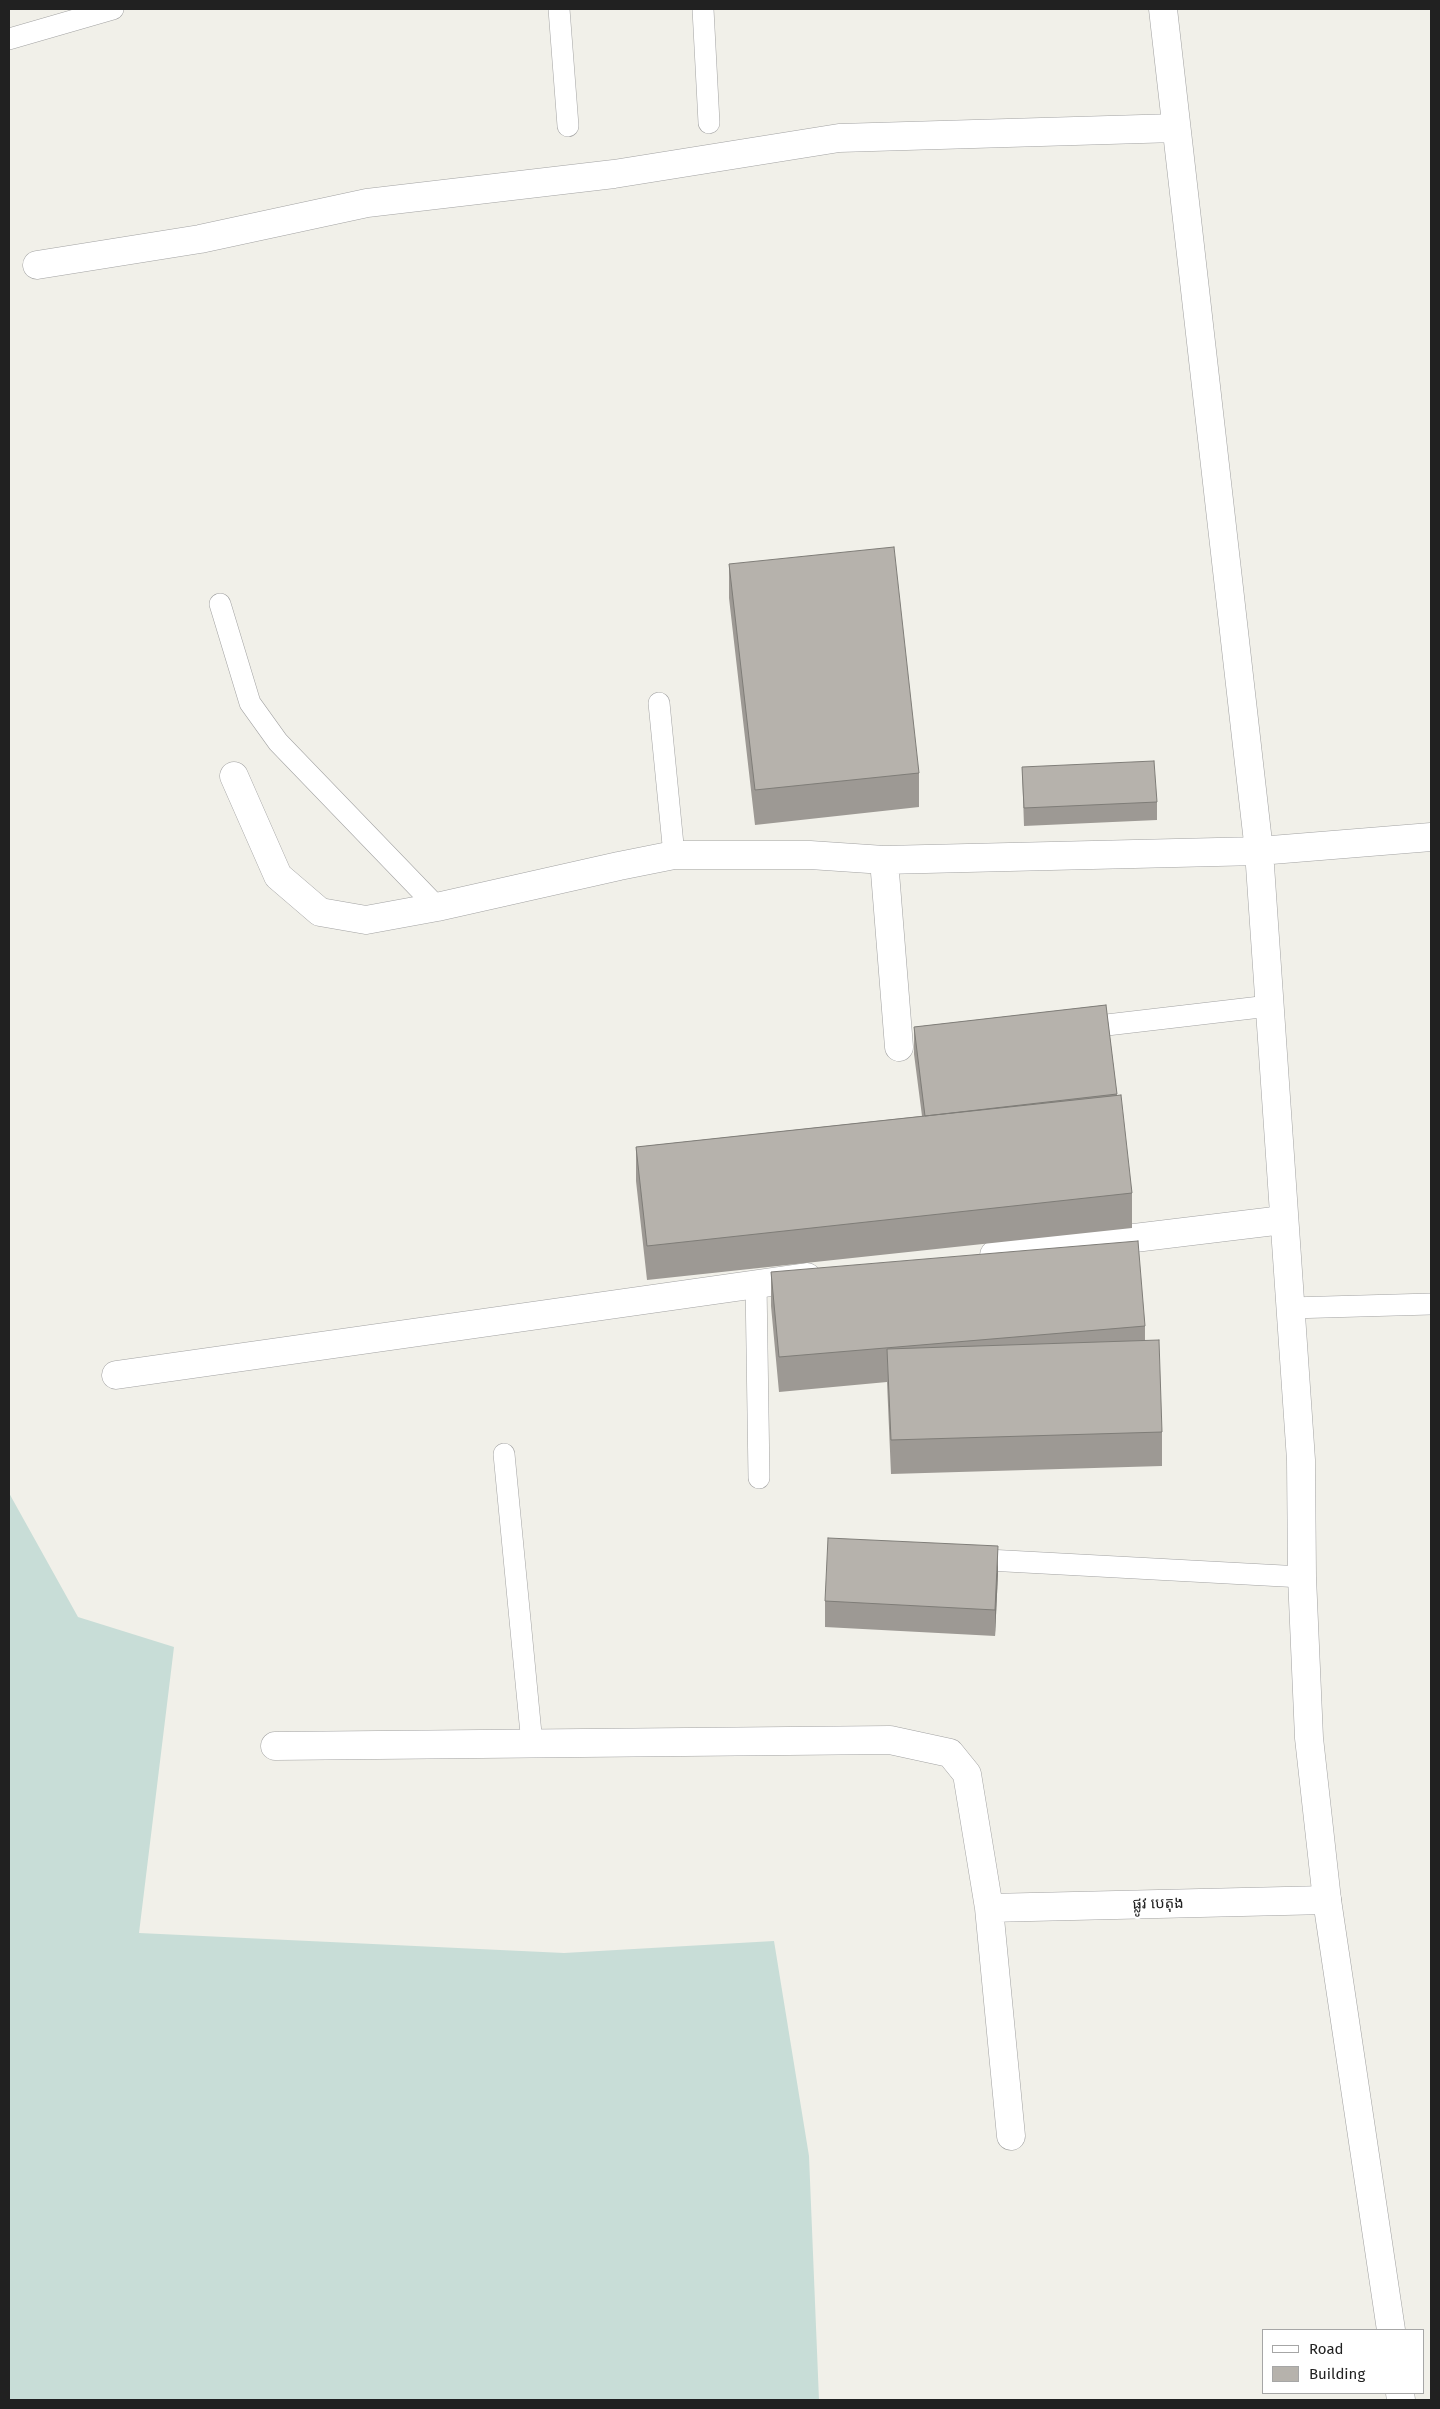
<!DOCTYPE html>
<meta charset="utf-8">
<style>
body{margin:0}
#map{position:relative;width:1440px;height:2409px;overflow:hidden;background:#f1f0e9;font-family:"Fira Sans",sans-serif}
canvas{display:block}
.frame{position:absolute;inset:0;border:10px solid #212121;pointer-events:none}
.legend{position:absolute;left:1262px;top:2329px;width:162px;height:65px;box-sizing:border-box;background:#fff;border:1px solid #a6a6a6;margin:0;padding:6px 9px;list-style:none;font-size:15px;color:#212121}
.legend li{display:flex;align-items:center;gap:10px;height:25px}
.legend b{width:25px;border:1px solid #a6a6a6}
</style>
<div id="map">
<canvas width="1440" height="2409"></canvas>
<div class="frame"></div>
<ul class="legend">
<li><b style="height:6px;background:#fff"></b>Road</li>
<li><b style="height:14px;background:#b6b2ac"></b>Building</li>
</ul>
</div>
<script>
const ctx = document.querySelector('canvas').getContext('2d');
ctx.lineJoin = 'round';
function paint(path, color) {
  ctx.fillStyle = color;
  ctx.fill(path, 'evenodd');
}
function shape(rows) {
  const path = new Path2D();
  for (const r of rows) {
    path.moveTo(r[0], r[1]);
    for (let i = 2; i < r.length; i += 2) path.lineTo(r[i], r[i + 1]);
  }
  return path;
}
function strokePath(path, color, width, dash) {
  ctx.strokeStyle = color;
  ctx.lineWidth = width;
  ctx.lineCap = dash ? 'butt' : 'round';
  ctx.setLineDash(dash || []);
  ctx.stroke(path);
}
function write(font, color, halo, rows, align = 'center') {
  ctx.font = font + ' "Fira Sans","Noto Sans Khmer",sans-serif';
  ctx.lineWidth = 4.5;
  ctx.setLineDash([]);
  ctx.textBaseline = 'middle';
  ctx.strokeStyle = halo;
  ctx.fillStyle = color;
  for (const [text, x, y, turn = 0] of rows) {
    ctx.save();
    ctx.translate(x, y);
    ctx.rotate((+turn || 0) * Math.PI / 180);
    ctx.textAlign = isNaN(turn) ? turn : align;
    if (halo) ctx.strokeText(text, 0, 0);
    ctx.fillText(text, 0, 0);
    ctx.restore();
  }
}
paint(shape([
 [9,1493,78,1617,174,1647,139,1933,564,1953,774,1941,809,2156,819,2400,9,2400]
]), '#c8ddd7');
const service = shape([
 [559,9,568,126],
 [703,9,709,123],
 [9,39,113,9],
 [220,604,250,703,278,742,437,907],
 [659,703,674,855],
 [1081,1028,1269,1006],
 [756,1283,759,1478],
 [1290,1308,1431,1304],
 [504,1454,532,1744],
 [969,1559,1302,1577]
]);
const minor = shape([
 [37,265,200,239,367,203,614,174,839,138,1176,128],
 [234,776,278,876,320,912,366,920,437,907,619,866,674,855,810,855,884,860,1259,851,1163,9],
 [884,860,899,1047],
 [994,1255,1283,1220],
 [116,1375,807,1277],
 [275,1746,890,1740,950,1753,967,1774,989,1908,1011,2136],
 [989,1908,1327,1900]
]);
const tertiary = shape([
 [1391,2330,1327,1900,1309,1738,1302,1577,1301,1460,1259,851,1431,837],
 [1400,2393,1401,2400]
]);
strokePath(service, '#a2a2a2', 22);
strokePath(minor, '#a2a2a2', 29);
strokePath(tertiary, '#a2a2a2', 29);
strokePath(service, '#fff', 21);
strokePath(minor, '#fff', 28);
strokePath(tertiary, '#fff', 28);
paint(shape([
 [729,564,919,773,919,807,755,825,729,598],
 [1022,767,1157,802,1157,820,1024,826],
 [1106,1005,1117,1095,1132,1193,1132,1228,647,1280,636,1181,636,1147,922,1116,914,1054,914,1027],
 [771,1272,1145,1326,1145,1341,1162,1432,1162,1466,891,1474,887,1382,779,1392,771,1306],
 [998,1573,995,1636,825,1627,825,1601]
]), '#9d9994');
paint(shape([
 [998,1546,998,1573,995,1636,995,1610]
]), '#7f7d78');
const building = shape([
 [894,547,919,773,755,790,729,564,894,547],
 [1154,761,1157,802,1024,808,1022,767,1154,761],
 [1106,1005,1117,1094,925,1116,914,1027,1106,1005],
 [1121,1095,1132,1193,647,1246,636,1147,1121,1095],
 [1138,1241,1145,1326,779,1357,771,1272,1138,1241],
 [1159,1340,1162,1432,891,1440,887,1349,1159,1340],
 [828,1538,998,1546,995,1610,825,1601,828,1538]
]);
paint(building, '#b6b2ac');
strokePath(building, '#7f7d78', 1);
write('15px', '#212121', '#fff', [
 ["ផ្លូវ បេតុង",1158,1904,-1]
]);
</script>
